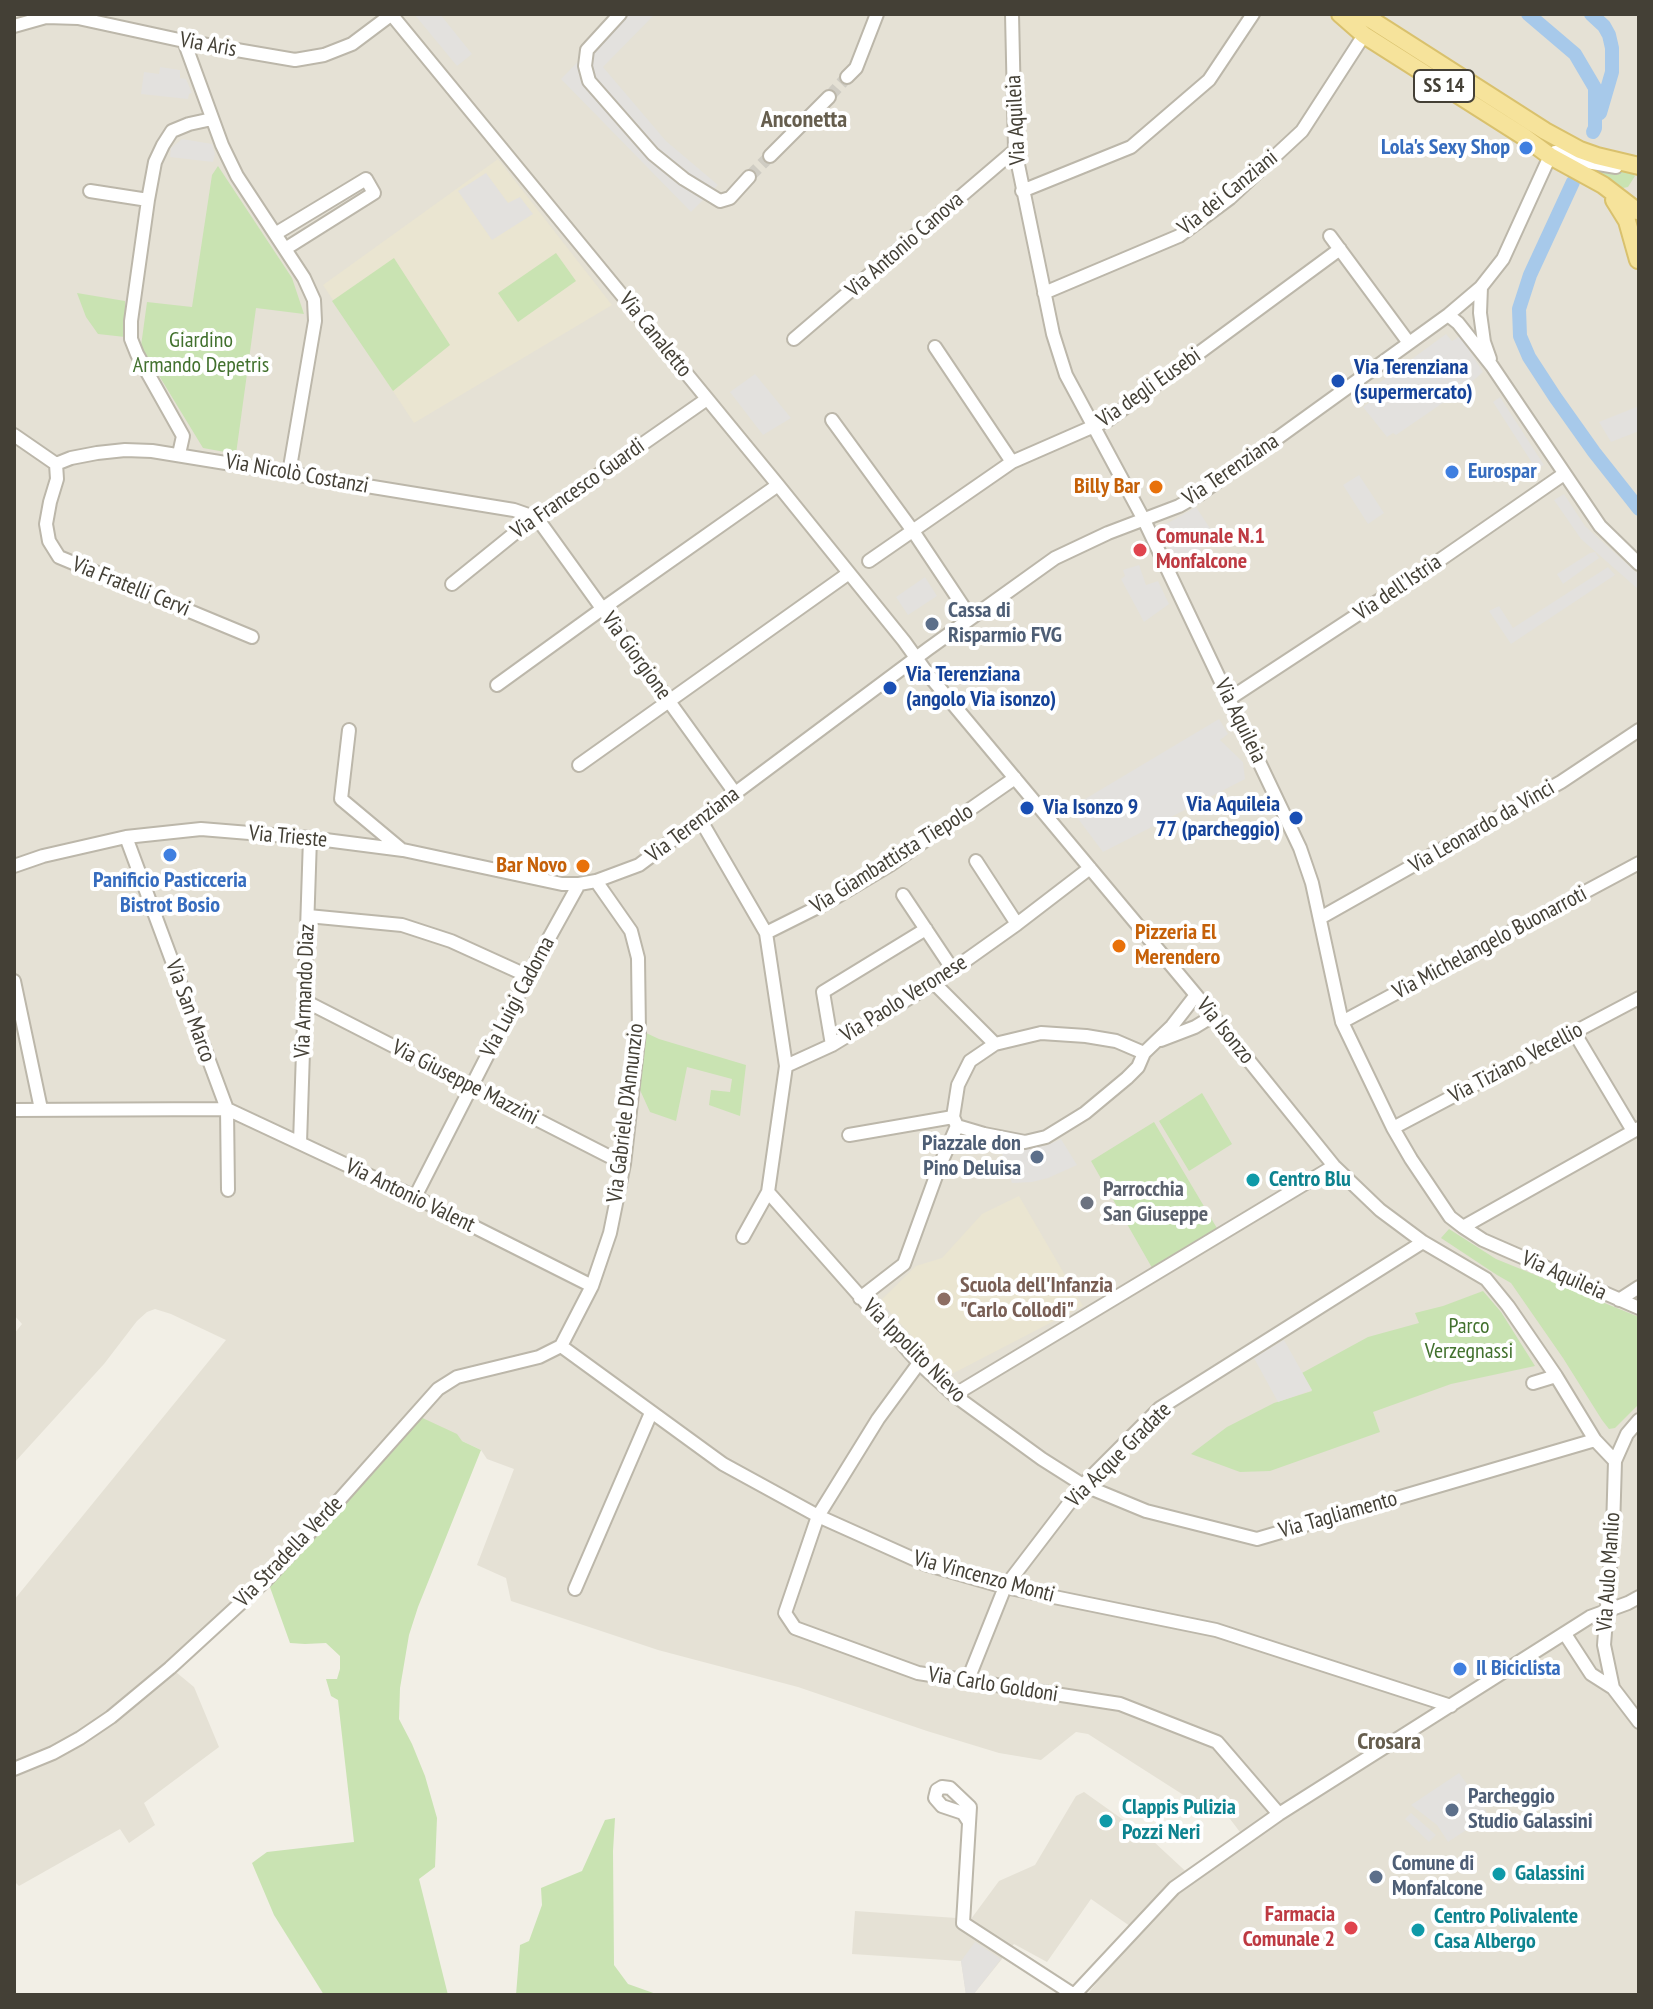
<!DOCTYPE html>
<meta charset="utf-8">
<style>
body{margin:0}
#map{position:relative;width:1653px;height:2009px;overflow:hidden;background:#f2efe6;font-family:"PT Sans Narrow",sans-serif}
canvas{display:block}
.frame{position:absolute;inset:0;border:16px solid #444036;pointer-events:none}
</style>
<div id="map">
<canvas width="1653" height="2009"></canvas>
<div class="frame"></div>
</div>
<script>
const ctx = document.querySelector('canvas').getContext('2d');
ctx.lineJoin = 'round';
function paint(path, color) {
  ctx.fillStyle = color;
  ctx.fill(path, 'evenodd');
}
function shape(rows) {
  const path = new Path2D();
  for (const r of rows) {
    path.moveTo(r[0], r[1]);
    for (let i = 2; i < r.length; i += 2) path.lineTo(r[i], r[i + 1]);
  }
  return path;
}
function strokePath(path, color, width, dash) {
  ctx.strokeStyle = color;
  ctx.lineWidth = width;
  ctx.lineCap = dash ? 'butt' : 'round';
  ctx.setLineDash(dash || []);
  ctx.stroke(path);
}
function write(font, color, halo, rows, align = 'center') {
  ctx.font = font + ' "PT Sans Narrow",sans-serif';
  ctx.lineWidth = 8;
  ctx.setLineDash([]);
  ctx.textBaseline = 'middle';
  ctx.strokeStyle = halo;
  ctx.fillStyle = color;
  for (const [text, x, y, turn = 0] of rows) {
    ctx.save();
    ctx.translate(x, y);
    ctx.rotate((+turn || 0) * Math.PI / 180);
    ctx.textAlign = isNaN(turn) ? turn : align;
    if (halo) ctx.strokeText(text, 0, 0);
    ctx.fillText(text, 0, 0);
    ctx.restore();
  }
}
paint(shape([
 [14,14,1639,14,1639,1995,1087,1995,1137,1931,1091,1899,1047,1962,1014,1944,973,1995,966,1995,961,1961,852,1954,855,1911,971,1919,999,1881,1035,1865,1076,1796,1084,1792,1153,1841,1194,1879,1246,1840,1227,1815,1207,1810,1088,1734,1076,1732,1041,1760,999,1753,927,1731,798,1687,658,1650,511,1601,506,1578,477,1565,514,1469,487,1459,481,1450,462,1441,325,1516,171,1668,194,1687,219,1747,144,1803,155,1825,129,1843,120,1829,19,1886,14,1881,14,1600,226,1340,171,1314,155,1309,147,1312,137,1321,104,1364,14,1463,14,1334,22,1324,14,1315]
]), '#e5e1d5');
paint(shape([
 [498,159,612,305,414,423,323,285],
 [1019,1196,1083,1306,948,1376,880,1301,916,1266,942,1258,982,1214]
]), '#eae5d1');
paint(shape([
 [218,166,292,278,304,314,256,308,236,454,203,448,141,346,147,302,192,307,212,175],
 [1589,168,1631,172,1635,176,1628,187,1623,188,1612,180],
 [556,253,576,281,518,322,498,293],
 [394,258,450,345,393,391,332,301],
 [77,293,125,301,125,337,98,334,86,317],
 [644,1032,659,1039,746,1065,740,1116,709,1105,711,1090,730,1092,732,1079,687,1067,676,1121,650,1112,640,1090],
 [1202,1093,1232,1144,1189,1171,1159,1121],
 [1154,1122,1221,1235,1155,1273,1091,1161],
 [1449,1229,1496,1259,1639,1317,1639,1404,1615,1428,1609,1429,1602,1420,1563,1358,1511,1283,1497,1275,1441,1238],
 [1483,1291,1501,1312,1535,1366,1451,1384,1373,1412,1380,1432,1270,1471,1240,1472,1191,1454,1227,1427,1274,1403,1312,1391,1302,1373,1368,1337,1419,1323,1415,1313,1443,1306],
 [414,1414,457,1434,462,1441,481,1450,418,1607,409,1635,400,1688,399,1719,412,1744,425,1776,437,1818,435,1867,419,1879,448,1995,324,1995,274,1915,252,1863,267,1852,354,1842,338,1700,331,1696,326,1679,337,1679,340,1669,340,1656,326,1643,305,1644,290,1643,267,1579],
 [615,1818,613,1851,614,1965,628,1984,659,1995,516,1995,520,1945,529,1941,542,1905,541,1888,582,1871,605,1820]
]), '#c9e3b2');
paint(shape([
 [414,14,440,14,472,54,457,66],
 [625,14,655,14,603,67,666,141,718,185,691,212,561,79],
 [160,67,180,70,180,78,186,79,192,93,189,94,188,99,141,94,144,72,159,74],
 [182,139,212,144,215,154,213,162,170,157,171,148],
 [486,173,508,203,520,197,533,214,492,240,458,191],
 [1446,334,1452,341,1460,336,1483,372,1466,387,1396,435,1393,433,1387,437,1363,407,1370,402,1364,394],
 [755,374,791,418,763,435,730,392],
 [1500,397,1544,465,1536,469,1493,402],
 [1639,406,1639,431,1611,442,1599,422],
 [1359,475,1384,513,1368,524,1343,485],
 [1564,494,1585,526,1639,575,1639,590,1581,539,1554,500],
 [1196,507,1217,539,1200,547,1204,558,1180,571,1161,532,1161,527],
 [1595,552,1599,558,1563,584,1557,574,1590,553],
 [1139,565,1146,585,1158,581,1169,604,1144,622,1121,579,1125,576,1123,570],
 [1608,567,1615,575,1511,644,1489,611,1499,606,1513,628],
 [925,577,937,596,908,615,896,597],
 [1219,719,1228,734,1220,740,1243,762,1245,779,1103,852,1070,808],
 [1061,1139,1077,1165,1048,1178,1032,1182,1012,1183,999,1145,1018,1148,1046,1146],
 [1284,1340,1312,1390,1278,1402,1254,1358],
 [1459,1773,1489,1815,1448,1842,1437,1825,1411,1805],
 [1411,1813,1436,1835,1429,1842,1405,1819],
 [975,1942,1001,1959,973,1995,966,1995,961,1961]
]), '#e3e1de');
strokePath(shape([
 [1528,14,1575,54,1595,88,1595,128,1593,132],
 [1591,14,1604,26,1609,35,1612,48,1612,72,1600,113],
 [1573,182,1530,275,1519,309,1520,336,1529,357,1555,397,1594,452,1639,509]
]), '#a7c9ea', 14);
strokePath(shape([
 [829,97,847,77],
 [749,177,770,156]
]), '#cfccc3', 12, [12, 6]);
const minor = shape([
 [391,14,778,485,904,641,927,673,1196,995,1334,1166,1380,1210,1423,1242,1486,1279,1508,1306,1556,1376,1595,1440,1615,1461],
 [620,14,587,50,585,66,589,81,653,154,684,179,720,201,730,198,749,177],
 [1012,14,1015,150,1053,334,1066,375,1144,520,1300,848,1312,883,1342,1022,1393,1128,1411,1159,1450,1217,1463,1227,1483,1240,1639,1308],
 [14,26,46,17,78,18,184,41,295,60,324,55,352,44,392,14],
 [184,41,222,145,237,176,304,278,314,300,315,321,289,473],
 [847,77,856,68,877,14],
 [770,156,829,97],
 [90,191,148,200],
 [1022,191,1131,147,1209,80,1253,14],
 [275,234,366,179,374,193,285,249],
 [1330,236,1409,343],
 [1481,287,1480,313,1484,342,1490,359],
 [1044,293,1179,236,1230,198,1302,131,1364,35],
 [1448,315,1458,323,1492,366,1600,526,1639,564],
 [794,339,1015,150],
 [935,347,1012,462],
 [832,420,913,531,971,618],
 [14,435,56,464,57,479,50,502,46,524,49,541,59,557,252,637],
 [179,454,183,436,137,354,131,339,131,321,148,200,155,162,163,145,172,131,189,124,212,119],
 [56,464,71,458,97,453,125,450,152,451,514,510,537,518,735,793],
 [869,561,1012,462,1108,420,1340,249],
 [452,584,515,533,707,399],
 [497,685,602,609,778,485],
 [1229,699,1424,571,1564,474],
 [349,730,341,799,402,850],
 [579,765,849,573],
 [700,819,766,933,786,1066,768,1192,743,1237],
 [126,837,227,1109,228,1190],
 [976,861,1017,924],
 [14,866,43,856,126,837,201,829,310,838,403,850,562,884,579,884,596,881,639,865,928,649,1055,558,1108,533,1179,506,1200,494,1448,315,1481,287,1503,259,1550,156,1555,152,1563,152,1587,162,1616,167],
 [903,895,953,970],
 [308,916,402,925,451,941,528,976],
 [1320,918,1561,782,1639,730],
 [766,933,828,902,890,865,1015,778],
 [14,981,41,1109],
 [934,983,995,1044],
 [305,1001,624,1164],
 [1342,1022,1639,863],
 [1574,1032,1633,1131],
 [1041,1033,1086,1036,1116,1041,1144,1053,1138,1067,1127,1078,1085,1113,1046,1137,1025,1142,984,1134,957,1126,953,1117,958,1085,970,1061,995,1044,1041,1033],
 [1161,1040,1195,1027,1213,1016],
 [832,1045,823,992,926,929],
 [1144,1053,1172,1026,1196,995],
 [786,1066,832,1045,934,983,1017,924,1090,868],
 [14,1110,227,1109,415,1197,592,1286],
 [1393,1128,1639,998],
 [849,1135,953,1117],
 [300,1143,310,838],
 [768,1192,919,1363,954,1395,1042,1459,1083,1485,1146,1511,1257,1539,1595,1440],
 [415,1197,528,976,579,884],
 [1463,1227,1639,1128],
 [860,1298,904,1264,940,1165,957,1126],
 [1619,1300,1639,1287],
 [561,1346,723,1464,818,1516,925,1564,1005,1587,1216,1630,1451,1706],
 [561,1346,592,1286,610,1233,624,1164,639,1032,638,958,631,931,596,881],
 [919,1363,878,1419,818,1516,785,1613,795,1628,918,1673,1120,1704,1217,1742,1279,1814],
 [1533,1383,1556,1376],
 [954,1395,1334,1166],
 [1639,1420,1627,1434,1615,1461,1613,1529,1604,1645,1613,1688,1639,1722],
 [575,1589,651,1413],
 [1565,1634,1591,1674,1613,1688],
 [967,1682,1005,1587,1083,1485,1160,1408,1423,1242],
 [14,1769,53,1753,80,1738,111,1717,170,1668,267,1579,325,1516,438,1389,457,1377,539,1357,561,1346],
 [969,1822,963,1813,942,1806,935,1798,937,1790,942,1787,950,1788,970,1807,963,1923,1074,1995,1174,1888,1191,1876,1279,1814,1590,1617,1628,1603,1639,1597]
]);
const major = shape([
 [1340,14,1364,35,1523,136,1550,156,1603,185,1637,211],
 [1359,14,1370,19,1545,131,1580,150,1597,156,1639,166],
 [1614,200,1627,221,1638,260]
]);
strokePath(minor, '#bcb7aa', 16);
strokePath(major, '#d9c16d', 20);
strokePath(minor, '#fff', 12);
strokePath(major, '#f6e39b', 16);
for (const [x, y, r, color] of [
 [1526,148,8,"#3f7fe0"],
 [1338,381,8,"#1a4fb4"],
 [1452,472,8,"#3f7fe0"],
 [1156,487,8,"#e8710a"],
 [1140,550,8,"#e0444e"],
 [932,624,8,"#5c6f8a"],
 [890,688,8,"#1a4fb4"],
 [1027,808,8,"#1a4fb4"],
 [1296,818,8,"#1a4fb4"],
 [170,855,8,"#3f7fe0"],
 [583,866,8,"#e8710a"],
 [1119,946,8,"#e8710a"],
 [1037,1157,8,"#5c6f8a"],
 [1253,1180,8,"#0f9aa8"],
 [1087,1203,8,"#6b7280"],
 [944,1299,8,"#8d6e63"],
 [1460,1669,8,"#3f7fe0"],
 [1452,1810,8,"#5c6f8a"],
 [1106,1821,8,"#0f9aa8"],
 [1499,1874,8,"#0f9aa8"],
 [1376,1877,8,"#5c6f8a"],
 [1351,1928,8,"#e0444e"],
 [1418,1930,8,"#0f9aa8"]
]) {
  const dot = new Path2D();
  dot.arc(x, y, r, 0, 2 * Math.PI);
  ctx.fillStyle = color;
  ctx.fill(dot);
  strokePath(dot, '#fff', 3);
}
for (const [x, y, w] of [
 [1444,86,60]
]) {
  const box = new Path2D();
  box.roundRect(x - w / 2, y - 16, w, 32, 6);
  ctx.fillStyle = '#fff';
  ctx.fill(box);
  strokePath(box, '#444036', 2);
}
write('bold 20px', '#444036', null, [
 ["SS 14",1444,86]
]);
write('22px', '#444036', '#fff', [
 ["Via Aris",208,45,10],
 ["Via Aquileia",1016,120,-93],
 ["Via dei Canziani",1228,193,-39],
 ["Via Antonio Canova",905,245,-41],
 ["Via Canaletto",655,335,51],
 ["Via degli Eusebi",1149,388,-35],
 ["Via Terenziana",1231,470,-34],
 ["Via Nicolò Costanzi",297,474,10],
 ["Via Francesco Guardi",578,489,-35],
 ["Via Fratelli Cervi",131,587,22],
 ["Via dell'Istria",1398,588,-34],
 ["Via Giorgione",636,656,54],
 ["Via Aquileia",1240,721,64],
 ["Via Terenziana",693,825,-37],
 ["Via Leonardo da Vinci",1482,827,-30],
 ["Via Trieste",288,837,5],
 ["Via Giambattista Tiepolo",892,859,-32],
 ["Via Michelangelo Buonarroti",1490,943,-28],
 ["Via Armando Diaz",305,991,-88],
 ["Via Luigi Cadorna",518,997,-62],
 ["Via Paolo Veronese",904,999,-32],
 ["Via San Marco",190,1011,70],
 ["Via Isonzo",1225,1031,51],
 ["Via Tiziano Vecellio",1516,1063,-28],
 ["Via Giuseppe Mazzini",465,1083,27],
 ["Via Gabriele D'Annunzio",626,1113,-83],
 ["Via Antonio Valent",410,1196,26],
 ["Via Aquileia",1564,1276,24],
 ["Via Ippolito Nievo",914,1351,45],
 ["Via Acque Gradate",1119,1455,-45],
 ["Via Tagliamento",1338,1515,-16],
 ["Via Stradella Verde",289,1552,-46],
 ["Via Aulo Manlio",1609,1572,-86],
 ["Via Vincenzo Monti",984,1577,15],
 ["Via Carlo Goldoni",993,1685,9]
]);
write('bold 22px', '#366cbe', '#fff', [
 ["Lola's Sexy Shop",1510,148,"right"],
 ["Eurospar",1468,472],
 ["Panificio Pasticceria",170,881,"center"],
 ["Bistrot Bosio",170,906,"center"],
 ["Il Biciclista",1476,1669]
], 'left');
write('22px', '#42712e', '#fff', [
 ["Giardino",201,341],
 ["Armando Depetris",201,366],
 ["Parco",1469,1327],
 ["Verzegnassi",1469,1352]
]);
write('bold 22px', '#164399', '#fff', [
 ["Via Terenziana",1354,368],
 ["(supermercato)",1354,393],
 ["Via Terenziana",906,675],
 ["(angolo Via isonzo)",906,700],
 ["Via Aquileia",1280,805,"right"],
 ["77 (parcheggio)",1280,830,"right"],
 ["Via Isonzo 9",1043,808]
], 'left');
write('bold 22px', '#c56008', '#fff', [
 ["Billy Bar",1140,487],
 ["Bar Novo",567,866],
 ["Pizzeria El",1135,933,"left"],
 ["Merendero",1135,958,"left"]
], 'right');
write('bold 22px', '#be3a42', '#fff', [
 ["Comunale N.1",1156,537],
 ["Monfalcone",1156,562],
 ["Farmacia",1335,1915,"right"],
 ["Comunale 2",1335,1940,"right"]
], 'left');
write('bold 22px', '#4e5e75', '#fff', [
 ["Cassa di",948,611],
 ["Risparmio FVG",948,636],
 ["Piazzale don",1021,1144,"right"],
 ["Pino Deluisa",1021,1169,"right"],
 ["Parcheggio",1468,1797],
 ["Studio Galassini",1468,1822],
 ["Comune di",1392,1864],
 ["Monfalcone",1392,1889]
], 'left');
write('bold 22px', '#0d838f', '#fff', [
 ["Centro Blu",1269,1180],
 ["Clappis Pulizia",1122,1808],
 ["Pozzi Neri",1122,1833],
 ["Galassini",1515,1874],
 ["Centro Polivalente",1434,1917],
 ["Casa Albergo",1434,1942]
], 'left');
write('bold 22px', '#5b616d', '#fff', [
 ["Parrocchia",1103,1190],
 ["San Giuseppe",1103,1215]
], 'left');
write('bold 22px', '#785e54', '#fff', [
 ["Scuola dell'Infanzia",960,1286],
 ["\"Carlo Collodi\"",960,1311]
], 'left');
write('bold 24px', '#665e4e', '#fff', [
 ["Anconetta",804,120],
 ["Crosara",1389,1742]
]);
</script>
